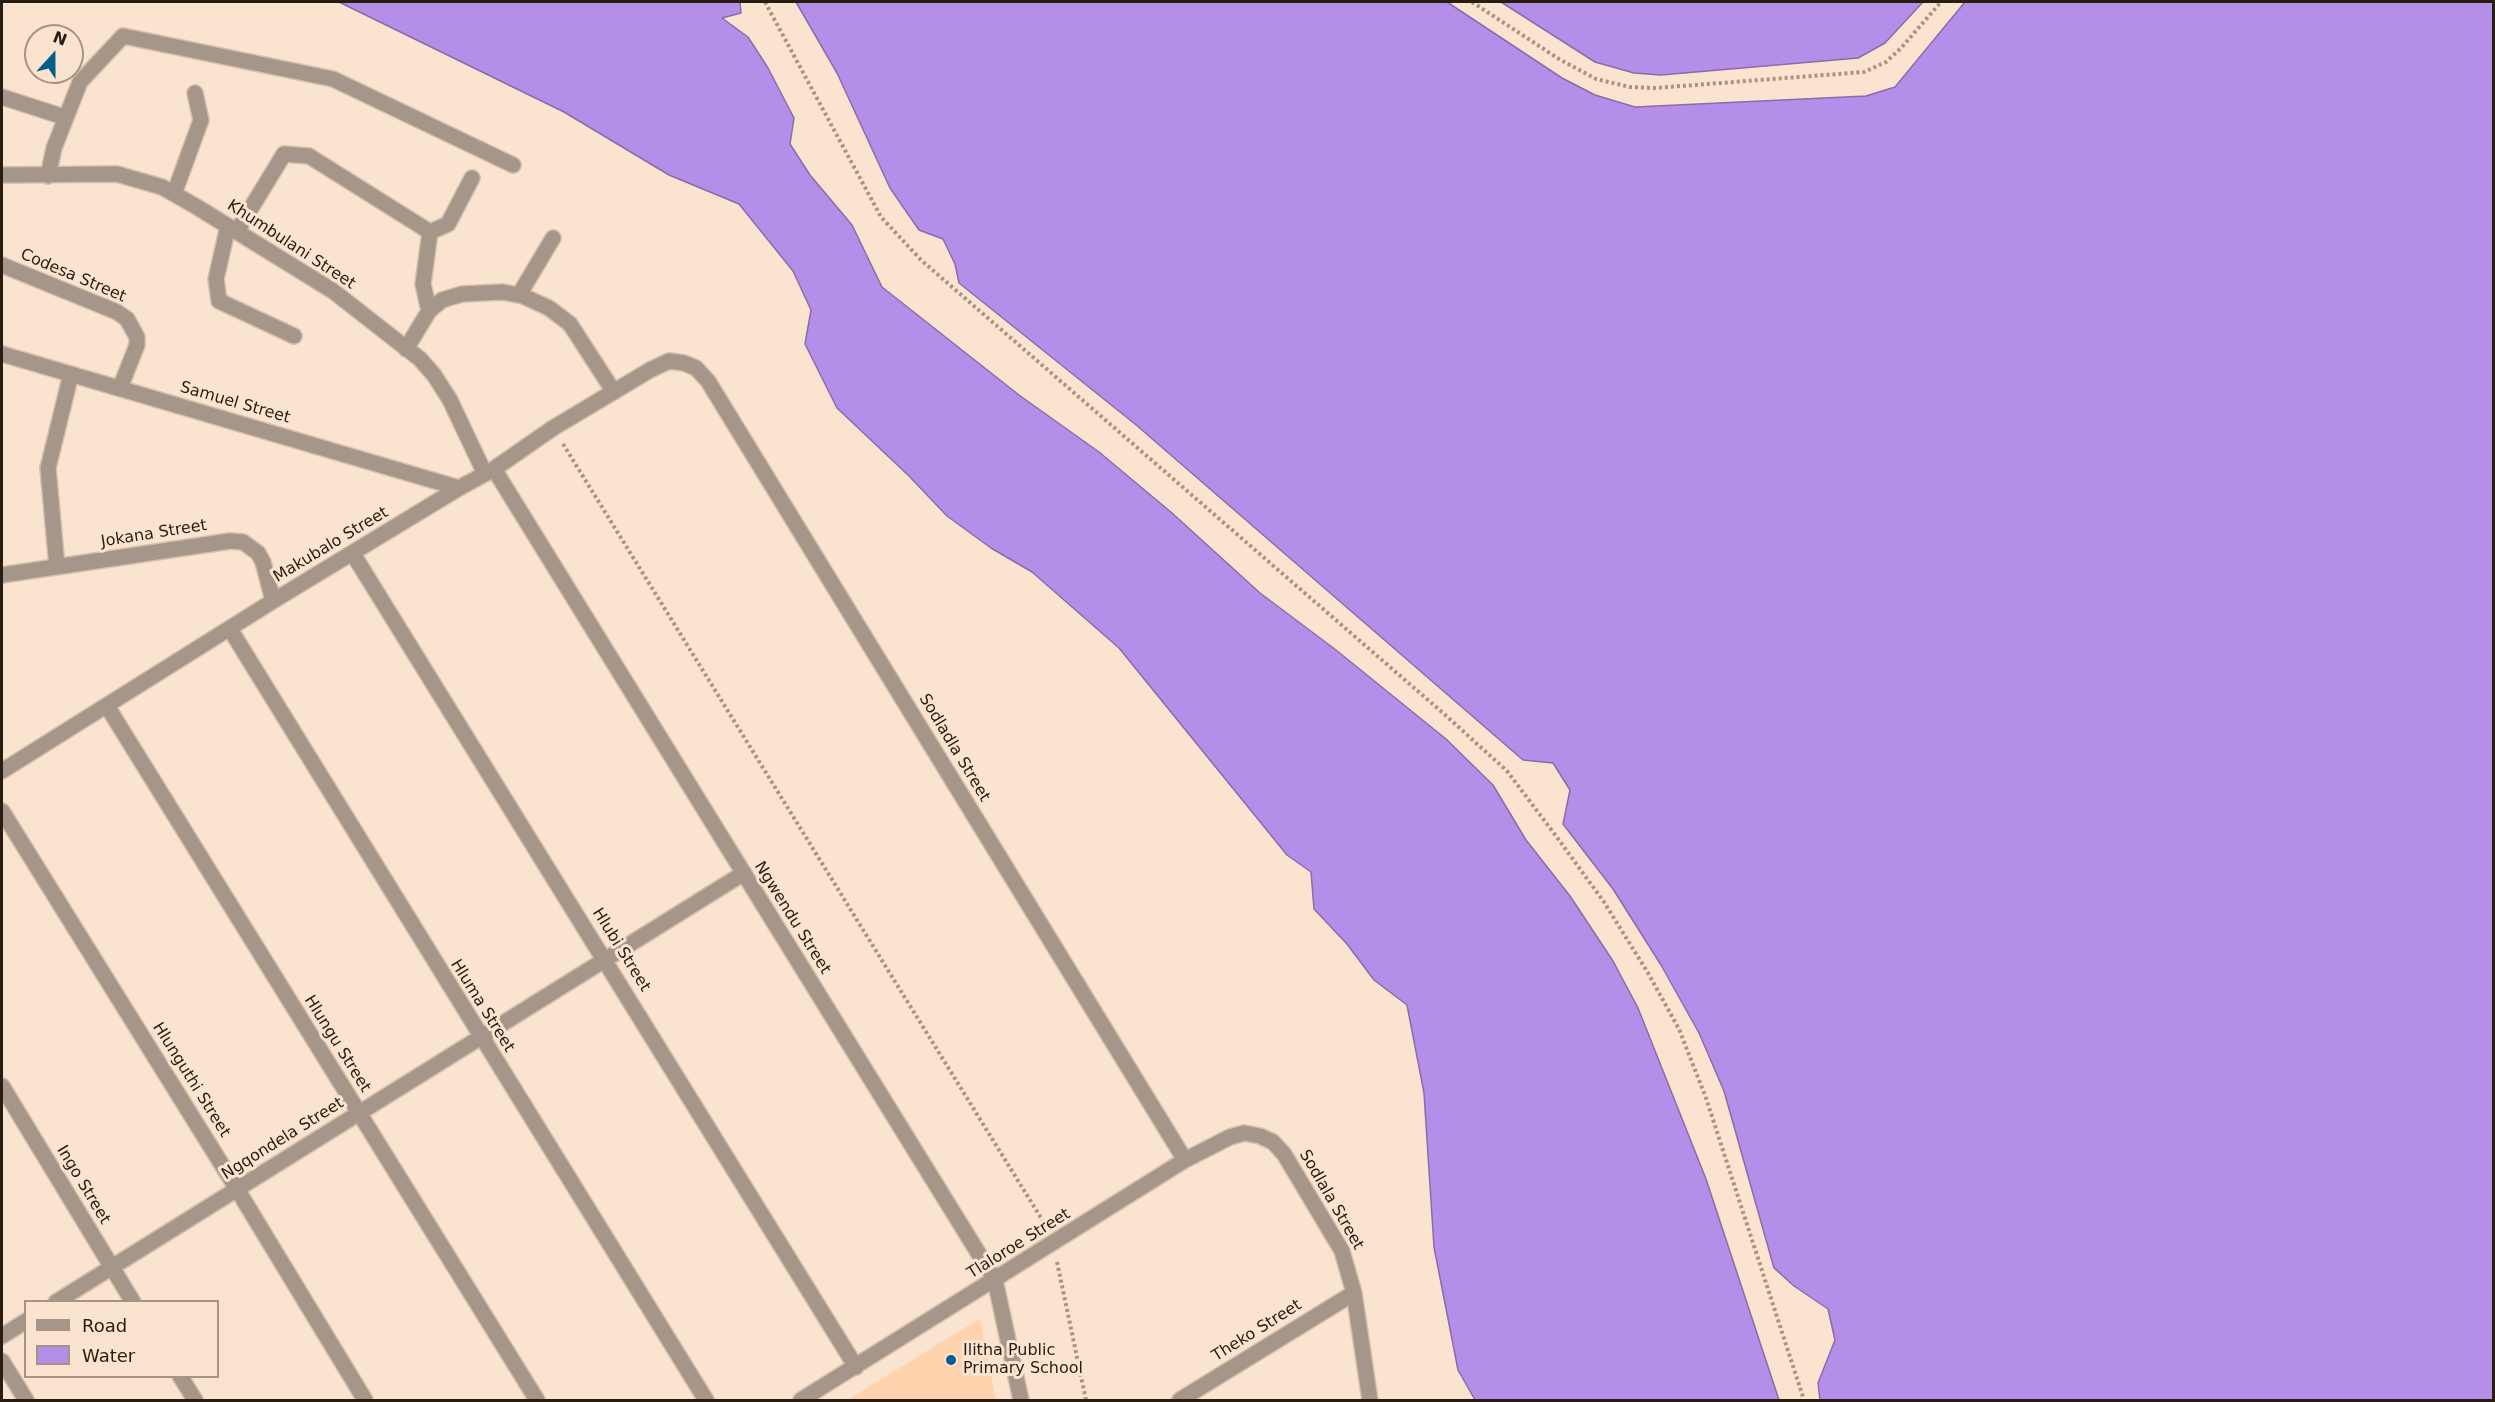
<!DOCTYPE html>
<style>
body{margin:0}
#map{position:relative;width:2495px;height:1402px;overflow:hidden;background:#fae4d0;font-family:"DejaVu Sans",sans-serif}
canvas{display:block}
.frame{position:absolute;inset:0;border:3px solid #291c10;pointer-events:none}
.legend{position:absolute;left:24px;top:1300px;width:195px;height:78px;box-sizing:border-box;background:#fae4d0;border:2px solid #a69483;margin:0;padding:8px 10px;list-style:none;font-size:18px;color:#291c10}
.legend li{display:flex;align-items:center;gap:12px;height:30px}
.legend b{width:30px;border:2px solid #a69483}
.north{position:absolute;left:24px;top:24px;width:60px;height:60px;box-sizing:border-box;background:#fae4d0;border:2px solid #a69483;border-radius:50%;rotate:21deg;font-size:16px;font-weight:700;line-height:24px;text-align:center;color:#291c10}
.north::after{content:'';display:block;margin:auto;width:21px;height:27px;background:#055d8e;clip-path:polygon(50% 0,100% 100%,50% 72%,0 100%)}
</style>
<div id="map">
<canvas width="2495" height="1402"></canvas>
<div class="frame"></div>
<ul class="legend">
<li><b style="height:8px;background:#a69689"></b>Road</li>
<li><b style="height:16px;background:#b48ee9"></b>Water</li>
</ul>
<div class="north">N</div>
</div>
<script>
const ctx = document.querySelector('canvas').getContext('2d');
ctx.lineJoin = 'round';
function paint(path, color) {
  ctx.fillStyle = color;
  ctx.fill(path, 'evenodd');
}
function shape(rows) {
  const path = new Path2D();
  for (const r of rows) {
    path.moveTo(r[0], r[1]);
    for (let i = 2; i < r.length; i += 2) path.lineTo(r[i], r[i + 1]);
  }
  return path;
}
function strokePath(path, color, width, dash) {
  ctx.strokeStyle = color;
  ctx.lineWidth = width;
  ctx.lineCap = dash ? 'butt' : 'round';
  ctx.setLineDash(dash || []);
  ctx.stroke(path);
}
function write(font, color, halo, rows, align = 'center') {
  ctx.font = font + ' "DejaVu Sans",sans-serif';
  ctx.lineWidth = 6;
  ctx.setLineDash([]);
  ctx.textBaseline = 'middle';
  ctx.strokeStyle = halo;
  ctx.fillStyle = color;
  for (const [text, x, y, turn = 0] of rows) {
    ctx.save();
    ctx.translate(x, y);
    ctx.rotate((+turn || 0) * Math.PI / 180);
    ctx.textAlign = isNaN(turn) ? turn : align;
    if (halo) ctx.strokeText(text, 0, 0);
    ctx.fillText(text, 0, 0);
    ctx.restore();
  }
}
paint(shape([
 [980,1319,996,1400,847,1400,979,1319]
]), '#fed3ae');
const water = shape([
 [339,2,740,2,741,13,722,18,748,37,768,68,794,118,790,144,810,175,852,225,882,287,1019,395,1099,452,1172,513,1260,593,1336,650,1446,739,1493,785,1526,840,1570,896,1613,961,1638,1008,1706,1179,1779,1400,1475,1400,1458,1370,1434,1247,1424,1093,1407,1005,1374,980,1347,944,1314,909,1311,872,1287,855,1119,648,1032,572,991,548,947,516,909,476,837,408,805,344,811,310,793,271,739,204,669,175,564,112,339,2],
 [796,2,1447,2,1562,78,1595,95,1635,107,1866,96,1895,87,1965,2,2493,2,2493,1400,1820,1400,1818,1383,1835,1340,1828,1309,1794,1286,1774,1268,1724,1091,1699,1033,1661,965,1613,889,1563,824,1570,790,1553,763,1523,760,1135,424,959,283,955,264,943,239,919,230,890,188,837,73,796,2],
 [1501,2,1923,2,1885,43,1858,58,1661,75,1634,73,1595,62,1501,2]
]);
paint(water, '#b48ee9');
strokePath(water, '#8a6ca8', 1.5);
const minor = shape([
 [2,97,64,117],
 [2,175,117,174,162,187,197,207,333,291,420,359,434,375,450,400,485,474],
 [48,176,54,148,80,82,123,36,333,79,513,165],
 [174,194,201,120,195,93],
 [228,226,216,279,219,301,294,336],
 [237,231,284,154,309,156,430,232,423,284,429,311],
 [430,232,448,224,472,178],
 [2,265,117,312,127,319,137,337,137,345,120,388],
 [519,295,553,238],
 [406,349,429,311,442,300,462,294,503,292,523,296,549,308,570,324,614,392],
 [2,354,459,488],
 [494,469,995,1280,1021,1400],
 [353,554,856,1367],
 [57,567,48,468,71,374],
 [2,575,230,541,243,542,258,553,263,562,273,601],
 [230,629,706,1400],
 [107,706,537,1400],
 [2,771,273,601,459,488,494,469,553,428,650,370,669,361,684,363,696,368,708,381,1185,1160],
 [2,811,237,1189,365,1400],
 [2,1086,133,1302],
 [56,1302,744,873],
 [2,1336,26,1321],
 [2,1361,26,1400],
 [180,1376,195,1400],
 [801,1400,1185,1160,1230,1137,1244,1133,1260,1136,1273,1142,1284,1154,1342,1251,1354,1293,1370,1400],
 [1180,1400,1354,1293]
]);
strokePath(minor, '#d4c0ad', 18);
strokePath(shape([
 [765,2,881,217,921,260,1443,713,1507,771,1556,836,1604,902,1648,973,1679,1029,1706,1098,1804,1400],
 [1472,2,1559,59,1596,79,1630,87,1655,88,1864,72,1886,62,1902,47,1941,2],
 [563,444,1046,1226],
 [1057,1262,1086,1400]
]), '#a79483', 4, [3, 3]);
strokePath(minor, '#a69689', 15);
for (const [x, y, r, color] of [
 [951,1360,6,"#055d8e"]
]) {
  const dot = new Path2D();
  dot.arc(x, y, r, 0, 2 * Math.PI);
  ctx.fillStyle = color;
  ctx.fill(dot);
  strokePath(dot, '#fae4d0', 2);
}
write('16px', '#291c10', '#fae4d0', [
 ["Khumbulani Street",291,245,33],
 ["Codesa Street",73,276,23],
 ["Samuel Street",235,403,16],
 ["Jokana Street",154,534,-9],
 ["Makubalo Street",331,545,-31],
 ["Sodladla Street",954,748,59],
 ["Ngwendu Street",792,918,58],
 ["Hlubi Street",621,950,58],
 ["Hluma Street",482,1006,58],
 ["Hlungu Street",337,1044,58],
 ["Hlunguthi Street",191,1080,58],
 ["Ngqondela Street",283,1139,-32],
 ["Ingo Street",83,1185,59],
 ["Sodlala Street",1331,1200,60],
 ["Tlaloroe Street",1019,1244,-32],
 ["Theko Street",1257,1331,-32]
]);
write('16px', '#291c10', '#fae4d0', [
 ["Ilitha Public",963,1351],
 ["Primary School",963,1369]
], 'left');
</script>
